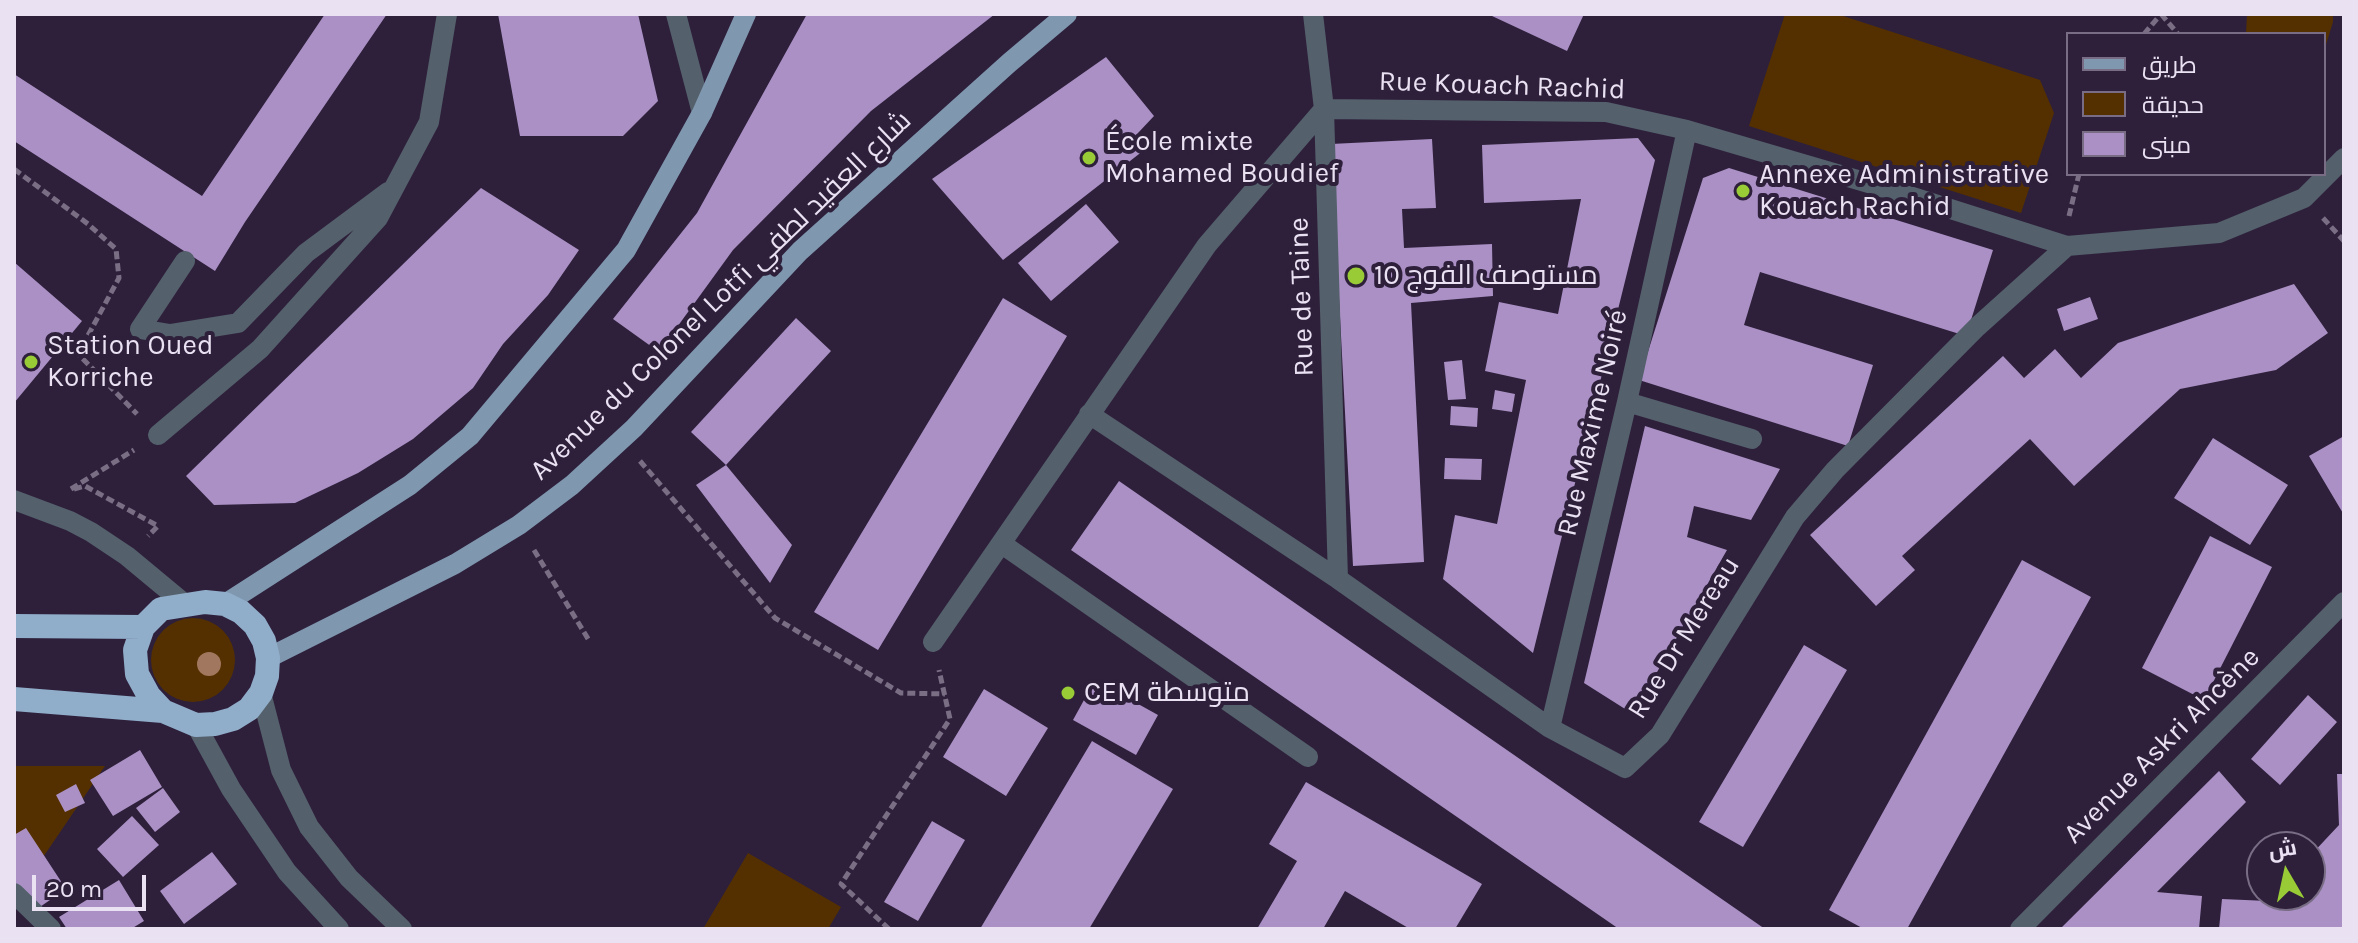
<!DOCTYPE html>
<meta charset="utf-8">
<style>
body{margin:0}
#map{position:relative;width:2358px;height:943px;overflow:hidden;background:#2e203b;font-family:Karla,Cairo,sans-serif}
canvas{display:block}
.frame{position:absolute;inset:0;border:16px solid #eae1f3;pointer-events:none}
.legend{position:absolute;left:2066px;top:32px;width:260px;height:144px;box-sizing:border-box;background:#2e203b;border:2px solid #796d85;margin:0;padding:10px 14px;list-style:none;font-size:24px;color:#eae1f3}
.legend li{display:flex;align-items:center;gap:16px;height:40px}
.legend b{width:40px;border:2px solid #796d85}
.north{position:absolute;left:2246px;top:831px;width:80px;height:80px;box-sizing:border-box;background:#2e203b;border:2px solid #796d85;border-radius:50%;rotate:351deg;font-size:22px;font-weight:700;line-height:32px;text-align:center;color:#eae1f3}
.north::after{content:'';display:block;margin:auto;width:28px;height:36px;background:#98cb36;clip-path:polygon(50% 0,100% 100%,50% 72%,0 100%)}
.scale{position:absolute;left:32px;top:875px;width:114px;height:36px;box-sizing:border-box;border:4px solid #eae1f3;border-top:0;padding-left:10px;font-size:24px;line-height:28px;white-space:nowrap;color:#eae1f3;-webkit-text-stroke:6px #2e203b;paint-order:stroke}
</style>
<div id="map">
<canvas width="2358" height="943"></canvas>
<div class="frame"></div>
<ul class="legend">
<li><b style="height:10px;background:#7f97af"></b>طريق</li>
<li><b style="height:22px;background:#543000"></b>حديقة</li>
<li><b style="height:22px;background:#aa90c4"></b>مبنى</li>
</ul>
<div class="north">ش</div>
<div class="scale">20 m</div>
</div>
<script>
const ctx = document.querySelector('canvas').getContext('2d');
ctx.lineJoin = 'round';
function paint(path, color) {
  ctx.fillStyle = color;
  ctx.fill(path, 'evenodd');
}
function shape(rows) {
  const path = new Path2D();
  for (const r of rows) {
    if (r.length === 3) {
      path.moveTo(r[0] + r[2], r[1]);
      path.arc(r[0], r[1], r[2], 0, 2 * Math.PI);
      continue;
    }
    path.moveTo(r[0], r[1]);
    for (let i = 2; i < r.length; i += 2) path.lineTo(r[i], r[i + 1]);
  }
  return path;
}
function strokePath(path, color, width, dash) {
  ctx.strokeStyle = color;
  ctx.lineWidth = width;
  ctx.lineCap = dash ? 'butt' : 'round';
  ctx.setLineDash(dash || []);
  ctx.stroke(path);
}
function write(font, color, halo, rows, align = 'center') {
  ctx.font = font + ' Karla,Cairo,sans-serif';
  ctx.lineWidth = 8;
  ctx.setLineDash([]);
  ctx.textBaseline = 'middle';
  ctx.strokeStyle = halo;
  ctx.fillStyle = color;
  for (const [text, x, y, turn = 0] of rows) {
    ctx.save();
    ctx.translate(x, y);
    ctx.rotate((+turn || 0) * Math.PI / 180);
    ctx.textAlign = isNaN(turn) ? turn : align;
    if (halo) ctx.strokeText(text, 0, 0);
    ctx.fillText(text, 0, 0);
    ctx.restore();
  }
}
paint(shape([
 [1785,14,1837,14,2040,80,2054,113,2021,213,1749,126],
 [2247,14,2333,14,2333,22,2324,51,2324,34,2246,34],
 [193,660,42],
 [14,766,105,766,14,900],
 [748,853,841,907,828,929,703,929]
]), '#543000');
paint(shape([
 [325,14,387,14,245,222,215,271,14,141,14,74,202,196],
 [498,14,638,14,658,101,623,136,520,136],
 [807,14,995,14,871,111,733,250,659,352,613,319,697,213],
 [1493,14,1584,14,1567,51,1492,16],
 [1106,57,1154,116,1138,133,1148,147,1003,260,932,179],
 [1638,138,1655,160,1533,653,1443,579,1455,515,1497,524,1526,380,1485,371,1499,302,1558,314,1581,199,1484,203,1482,145],
 [1432,139,1436,208,1402,209,1404,248,1492,244,1493,296,1411,303,1424,562,1353,566,1331,144],
 [1729,168,1993,250,1966,336,1760,272,1744,325,1873,365,1848,446,1639,380,1703,178],
 [481,188,579,250,548,295,503,344,473,388,413,439,358,473,295,503,214,505,186,476],
 [1086,204,1119,242,1051,301,1018,263],
 [14,262,82,321,14,403],
 [2294,284,2328,333,2276,370,2180,389,2074,486,2030,439,1902,556,1915,570,1876,606,1810,535,2003,356,2024,378,2055,349,2081,378,2118,343],
 [2090,297,2098,319,2064,331,2057,309],
 [1003,298,1067,336,878,650,814,612],
 [796,318,831,351,726,465,691,432],
 [1462,360,1466,399,1448,400,1444,362],
 [1495,390,1515,394,1512,412,1492,409],
 [1451,406,1478,408,1477,427,1450,425],
 [1645,426,1780,469,1751,520,1694,506,1687,537,1727,550,1633,714,1584,683],
 [2344,436,2344,515,2309,456],
 [2213,438,2288,485,2250,545,2174,498],
 [1445,458,1482,459,1481,480,1444,479],
 [726,465,792,545,770,583,696,485],
 [1119,481,1765,929,1619,929,1071,550],
 [2210,536,2272,567,2204,700,2142,668],
 [2022,560,2091,597,1907,929,1864,929,1829,910],
 [1804,645,1847,670,1743,847,1699,822],
 [1095,680,1158,715,1136,755,1073,720],
 [984,689,1048,728,1006,796,943,757],
 [2308,695,2337,722,2280,785,2251,759],
 [1092,741,1173,789,1089,929,980,929],
 [140,750,162,787,113,816,90,780],
 [2219,771,2246,802,2157,892,2202,896,2199,929,2060,929],
 [2337,774,2344,774,2344,929,2219,929,2222,899,2268,901,2274,895,2310,895,2310,856,2339,825],
 [1306,782,1482,884,1455,929,1410,929,1345,891,1323,929,1257,929,1297,861,1269,844],
 [76,784,85,803,65,812,56,795],
 [163,788,180,812,155,832,136,808],
 [132,816,159,845,123,877,97,849],
 [932,821,965,840,918,921,884,902],
 [26,828,66,889,34,911,14,881,14,835],
 [212,852,237,884,184,924,160,891],
 [119,880,144,921,131,929,67,929,59,917]
]), '#aa90c4');
strokePath(shape([
 [2161,14,2178,34],
 [2144,34,2161,14],
 [14,169,88,224,116,249,119,278,78,354,137,414],
 [2069,216,2079,174],
 [2323,218,2344,241],
 [640,461,775,618,901,693,945,694],
 [71,489,134,450],
 [74,489,85,486,158,526,148,536],
 [534,550,590,642],
 [889,929,841,884,950,719,939,670]
]), '#7a6e85', 5, [8, 4]);
strokePath(shape([
 [676,14,702,113],
 [1313,14,1324,109,1338,579],
 [185,261,140,329,170,334,238,323,306,253,388,192],
 [1627,402,1752,439],
 [1089,414,1338,579,1550,728,1625,768,1660,735,1795,517,1835,470,1977,327,2067,246],
 [158,435,260,349,378,218,429,122,447,14],
 [14,500,70,521,91,532,127,556,186,605],
 [1002,544,1308,757],
 [933,642,1207,245,1324,109,1606,112,1687,130,1875,185,2067,246,2219,233,2304,198,2344,158],
 [261,693,281,770,309,827,349,878,402,929],
 [196,725,231,789,287,872,339,929],
 [1550,728,1627,402,1687,130],
 [14,893,51,929],
 [2020,929,2344,602]
]), '#54606b', 20);
strokePath(shape([
 [225,604,410,485,470,436,626,250,702,113,746,14],
 [268,658,455,564,519,525,572,485,634,428,800,251,1009,63,1067,14]
]), '#7f97af', 20);
strokePath(shape([
 [205,602,225,604,241,612,255,625,264,641,268,658,267,676,261,693,249,709,233,719,215,724,196,725,163,711,149,696,137,674,135,650,143,627,161,609,205,602],
 [14,626,143,627],
 [14,699,163,711]
]), '#90adca', 24);
ctx.fillStyle = '#a1785f';
for (const [x, y] of [
 [209,664]
]) {
  ctx.beginPath();
  ctx.arc(x, y, 12, 0, 2 * Math.PI);
  ctx.fill();
}
for (const [x, y, r, color] of [
 [1089,158,8,"#98cb36"],
 [1743,191,8,"#98cb36"],
 [1356,276,10,"#98cb36"],
 [31,362,8,"#98cb36"],
 [1068,693,8,"#98cb36"]
]) {
  const dot = new Path2D();
  dot.arc(x, y, r, 0, 2 * Math.PI);
  ctx.fillStyle = color;
  ctx.fill(dot);
  strokePath(dot, '#2e203b', 3);
}
write('28px', '#eae1f3', '#2e203b', [
 ["Rue Kouach Rachid",1502,86,2],
 ["Avenue du Colonel Lotfi شارع العقيد لطفي",721,296,-44],
 ["Rue de Taine",1302,297,-92],
 ["Rue Maxime Noiré",1593,423,-77],
 ["Rue Dr Mereau",1684,638,-58],
 ["Avenue Askri Ahcène",2162,746,-45]
]);
write('28px', '#eae1f3', '#2e203b', [
 ["École mixte",1105,142],
 ["Mohamed Boudief",1105,174],
 ["Annexe Administrative",1759,175],
 ["Kouach Rachid",1759,207],
 ["مستوصف الفوج 10",1374,276],
 ["Station Oued",47,346],
 ["Korriche",47,378],
 ["CEM متوسطة",1084,693]
], 'left');
</script>
